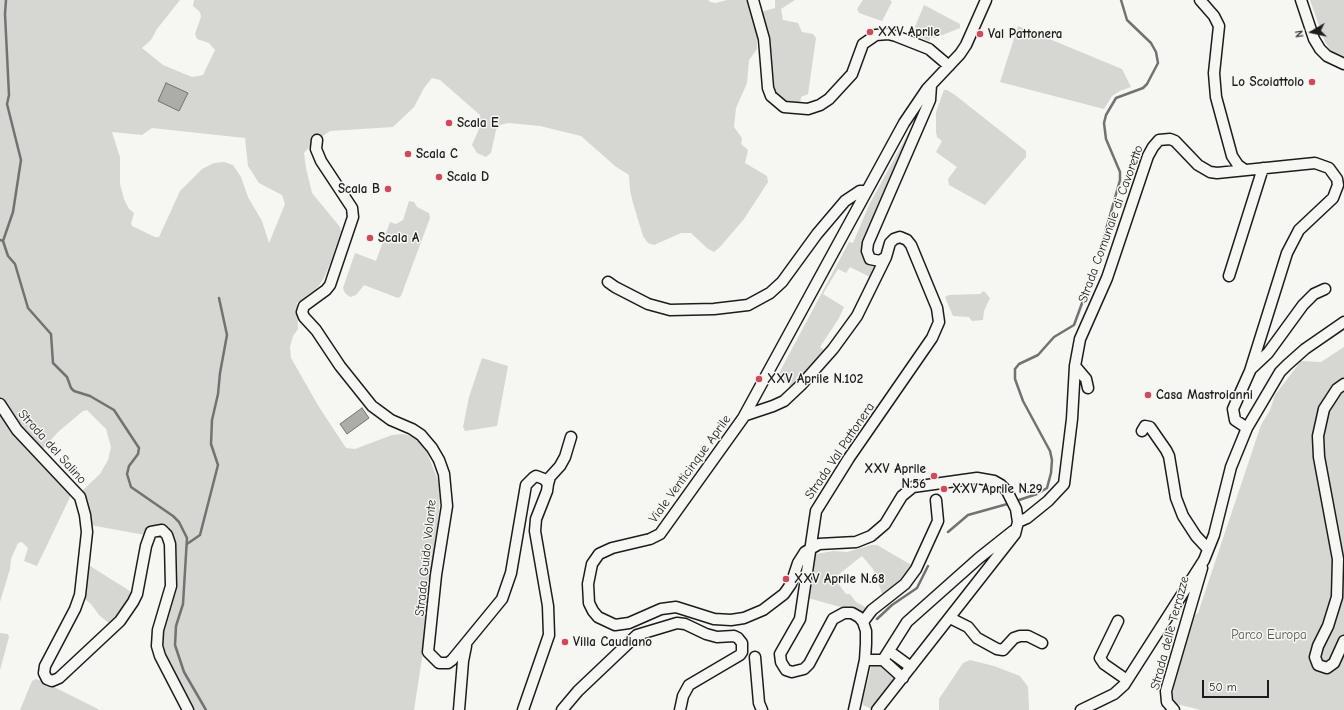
<!DOCTYPE html>
<style>
body{margin:0}
#map{position:relative;width:1344px;height:710px;overflow:hidden;background:#f6f6f2;font-family:"Comic Neue",sans-serif}
canvas{display:block}
.north{position:absolute;left:1292px;top:12px;width:40px;height:40px;-webkit-text-stroke:3px #f6f6f2;paint-order:stroke;rotate:261deg;font-size:11px;font-weight:700;line-height:16px;text-align:center;color:#1c1c1c}
.north::after{content:'';display:block;margin:auto;width:14px;height:18px;background:#1c1c1c;clip-path:polygon(50% 0,100% 100%,50% 72%,0 100%)}
.scale{position:absolute;left:1202px;top:680px;width:67px;height:18px;box-sizing:border-box;border:2px solid #1c1c1c;border-top:0;padding-left:5px;font-size:12px;line-height:14px;white-space:nowrap;color:#1c1c1c;-webkit-text-stroke:3px #f6f6f2;paint-order:stroke}
</style>
<div id="map">
<canvas width="1344" height="710"></canvas>
<div class="north">N</div>
<div class="scale">50 m</div>
</div>
<script>
const ctx = document.querySelector('canvas').getContext('2d');
ctx.lineJoin = 'round';
function paint(path, color) {
  ctx.fillStyle = color;
  ctx.fill(path, 'evenodd');
}
function shape(rows) {
  const path = new Path2D();
  for (const r of rows) {
    path.moveTo(r[0], r[1]);
    for (let i = 2; i < r.length; i += 2) path.lineTo(r[i], r[i + 1]);
  }
  return path;
}
function strokePath(path, color, width, dash) {
  ctx.strokeStyle = color;
  ctx.lineWidth = width;
  ctx.lineCap = dash ? 'butt' : 'round';
  ctx.setLineDash(dash || []);
  ctx.stroke(path);
}
function write(font, color, halo, rows, align = 'center') {
  ctx.font = font + ' "Comic Neue",sans-serif';
  ctx.lineWidth = 3;
  ctx.setLineDash([]);
  ctx.textBaseline = 'middle';
  ctx.strokeStyle = halo;
  ctx.fillStyle = color;
  for (const [text, x, y, turn = 0] of rows) {
    ctx.save();
    ctx.translate(x, y);
    ctx.rotate((+turn || 0) * Math.PI / 180);
    ctx.textAlign = isNaN(turn) ? turn : align;
    if (halo) ctx.strokeText(text, 0, 0);
    ctx.fillText(text, 0, 0);
    ctx.restore();
  }
}
paint(shape([
 [0,0,180,0,157,29,151,40,142,48,163,65,192,77,203,75,215,50,209,43,197,39,195,34,201,17,200,12,193,6,194,0,708,0,710,2,716,3,727,0,749,0,757,32,757,49,749,60,747,83,736,108,734,127,742,138,741,144,748,150,745,163,767,176,768,182,744,219,720,247,714,252,708,249,691,233,681,233,654,245,648,243,643,236,633,203,630,190,629,175,615,166,581,136,540,126,509,123,499,125,496,130,491,153,486,157,477,153,472,145,481,124,480,115,440,80,432,78,424,88,414,107,393,127,330,131,314,142,304,153,306,168,312,193,340,227,341,231,331,261,324,278,318,287,297,303,298,329,293,336,290,347,291,358,319,407,346,448,355,449,392,435,403,434,415,437,426,450,438,480,440,497,432,594,414,710,192,710,160,646,175,543,155,527,149,528,145,535,90,525,83,490,100,474,108,460,111,447,106,429,87,410,83,411,58,432,41,451,20,429,0,400],
 [152,128,245,138,248,166,259,183,282,195,285,204,269,243,262,221,248,197,241,177,233,165,224,162,214,163,202,169,180,191,159,237,155,237,132,226,131,224,134,213,129,209,124,199,120,184,120,157,112,132,142,135],
 [775,0,795,0,781,9,783,20,798,23,802,32,813,34,816,38,808,94,801,97,800,105,788,105,772,91,761,12,775,8],
 [863,0,890,0,892,2,882,21,859,13,857,9],
 [1310,0,1344,0,1344,57,1331,51,1325,42],
 [924,5,960,24,960,28,935,38,931,37,929,41,912,34],
 [1018,26,1122,69,1131,87,1120,91,1112,96,1104,109,1000,82],
 [944,90,947,90,955,95,1026,151,1026,157,985,205,949,185,948,179,957,167,936,152,942,141,937,137,936,132,936,112],
 [916,119,862,251,867,262,876,265,870,277,850,267,846,273,838,269,823,294,844,307,839,318,820,347,827,352,793,388,778,375,849,242,853,243,869,205],
 [409,201,414,202,417,207,429,213,430,218,401,296,398,298,364,285,356,295,350,297,345,293,343,288,355,253,376,261,390,222,396,224,403,220],
 [984,291,990,298,984,311,983,320,972,321,969,317,953,316,945,297,949,295,980,294],
 [1344,347,1344,710,1201,710,1176,704,1173,699,1171,693,1194,615,1198,613,1261,425,1270,410,1275,395,1301,361,1321,362],
 [482,358,508,366,497,426,465,431,463,427,469,397],
 [0,410,68,489,71,495,37,566,24,561,28,548,22,542,18,543,11,559,10,569,0,602],
 [871,545,877,545,913,566,901,581,883,596,873,569,862,556,834,578,846,594,850,594,856,602,865,607,866,611,862,613,808,598,816,554,833,551,847,552],
 [87,564,133,593,111,625,99,615,91,604,80,595],
 [0,633,8,634,9,637,0,670],
 [970,660,994,666,1020,676,1028,687,1029,710,939,710,939,699,963,663],
 [874,664,880,664,895,677,895,679,873,707,869,708,863,705,863,700,871,667],
 [36,679,46,683,100,710,20,710,32,681]
]), '#d6d6d2');
const water = shape([
 [166,83,188,93,179,111,158,101,166,83],
 [362,408,369,418,347,434,340,424,362,408]
]);
paint(water, '#acaca9');
strokePath(water, '#727271', 1);
strokePath(shape([
 [0,240,3,241,8,256,15,264,28,308,51,334,53,363,67,377,71,388,74,391,90,396,114,410,139,448,138,454,129,466,127,474,131,487,173,516,179,522,187,538,183,604,176,626,175,645,184,672,206,710],
 [3,241,13,212,21,160,7,104,9,95,5,14,6,0],
 [1099,254,1120,180,1120,172,1106,139,1104,123,1106,115,1116,98,1143,88,1147,84,1158,63,1156,52,1151,43,1127,20,1121,0],
 [1016,501,1037,494,1047,488,1051,473,1052,460,1050,451,1023,401,1015,379,1015,369,1019,364,1038,355,1054,337,1074,325,1085,295],
 [948,532,968,515,1011,503],
 [187,544,200,535,218,465,211,444,212,420,218,394,220,373,227,335,219,298],
 [877,619,892,605,917,588,928,566]
]), '#727271', 2.5);
const minor = shape([
 [753,0,764,39,768,88,771,96,784,107,808,109,820,105,829,99,852,74,863,44,876,35,888,34,896,36,929,49,949,66],
 [1200,0,1214,16,1219,26,1214,73,1216,97,1232,156,1238,165,1245,170],
 [1301,0,1314,39,1320,49,1327,56,1344,64],
 [317,140,316,149,321,161,352,208,353,217,330,285,326,290,304,306,302,312,304,317,316,330,340,366,372,406,391,420,412,429,421,435,432,448,439,460,444,474,447,506,436,575,428,652,439,663,448,663,452,660,502,599,511,573,526,485,533,478,536,476,544,479,548,484,547,491,536,519,535,531,548,606,549,635,523,710],
 [1229,276,1263,168],
 [608,282,615,287,648,304,670,310,714,309,748,305,770,293,782,282,817,234,845,201,860,191,867,191],
 [1075,366,1086,379,1088,388],
 [1251,369,1268,353,1303,305,1314,294,1325,289],
 [1344,384,1337,389,1324,409,1318,436,1319,457,1338,559,1337,597,1328,626,1318,646,1315,657,1318,665,1327,668,1334,663,1344,641],
 [0,404,17,430,80,497,85,515,87,532,80,595,75,609,45,666,44,673,47,679,52,681,59,678,120,621,133,602,137,594,146,546,151,532,162,530,167,535,170,544,171,586,158,630,157,646,160,656,188,710],
 [746,415,773,406,784,401,802,384,833,349,857,316,886,257],
 [1142,431,1145,426,1150,427,1166,450,1169,456,1176,498,1183,516,1196,536,1208,549],
 [548,484,550,477,560,466,565,457,571,437],
 [1018,522,1027,518,1048,501,1064,484,1072,419,1075,366,1080,339,1107,278,1148,156,1153,147,1159,140,1170,139,1175,141,1198,165,1210,172,1217,173,1315,163,1329,168,1337,179,1338,185,1333,198,1299,230,1287,253,1250,371,1233,409,1235,420,1247,428,1280,372,1287,365,1305,349,1344,322],
 [950,618,968,627,977,638,997,649,1003,650,1014,638,1020,636,1028,636,1042,643],
 [1118,621,1100,658,1104,664,1127,680],
 [863,622,872,610,905,584,916,569,938,521,936,500],
 [889,651,911,667],
 [755,657,759,703,762,710],
 [865,660,883,660,903,678],
 [883,660,907,622,979,558,1013,531],
 [459,710,463,661,466,646],
 [562,710,578,691,637,635,677,623,685,624,706,634,717,637,734,636,738,638,742,643,742,652,740,655,689,685,683,696,680,710],
 [854,710,865,660,866,644,866,631,863,622,859,617,852,613,844,613,833,619,809,664,804,669,792,672,786,670,781,662,780,654,800,619,816,511,849,458,932,338,939,322,937,308,911,245,907,240,900,237,894,239,890,243,886,257,880,261,870,259,867,251,868,243,930,100,931,85],
 [877,710,1015,534,1018,522,1016,509,1007,491,1001,485,994,481,977,478,913,487,902,496,885,524,871,536,856,542,819,544,805,552,798,563,791,584,784,594,763,610,744,618,731,620,714,619,676,607,661,609,629,623,615,625,598,617,593,611,589,603,588,584,592,564,599,554,612,548,650,539,660,534,743,418,904,123,927,89,960,54,966,45,986,0],
 [1081,710,1114,694,1124,685,1204,560,1214,535,1231,467,1247,428],
 [1174,710,1167,702,1166,691,1202,568]
]);
strokePath(minor, '#1c1c1c', 13);
strokePath(minor, '#f6f6f2', 10);
for (const [x, y, r, color] of [
 [870,32,4,"#d1495b"],
 [980,34,4,"#d1495b"],
 [1312,82,4,"#d1495b"],
 [449,123,4,"#d1495b"],
 [408,154,4,"#d1495b"],
 [439,177,4,"#d1495b"],
 [388,189,4,"#d1495b"],
 [370,238,4,"#d1495b"],
 [759,379,4,"#d1495b"],
 [1148,395,4,"#d1495b"],
 [934,476,4,"#d1495b"],
 [944,489,4,"#d1495b"],
 [786,579,4,"#d1495b"],
 [565,642,4,"#d1495b"]
]) {
  const dot = new Path2D();
  dot.arc(x, y, r, 0, 2 * Math.PI);
  ctx.fillStyle = color;
  ctx.fill(dot);
  strokePath(dot, '#f6f6f2', 1.5);
}
write('bold 13px', '#1c1c1c', '#f6f6f2', [
 ["XXV Aprile",878,32],
 ["Val Pattonera",988,34],
 ["Lo Scoiattolo",1304,82,"right"],
 ["Scala E",457,123],
 ["Scala C",416,154],
 ["Scala D",447,177],
 ["Scala B",380,189,"right"],
 ["Scala A",378,238],
 ["XXV Aprile N.102",767,379],
 ["Casa Mastroianni",1156,395],
 ["XXV Aprile",926,469,"right"],
 ["N.56",926,484,"right"],
 ["XXV Aprile N.29",952,489],
 ["XXV Aprile N.68",794,579],
 ["Villa Caudiano",573,642]
], 'left');
write('13px', '#1c1c1c', '#f6f6f2', [
 ["Strada Comunale di Cavoretto",1111,224,-70],
 ["Strada del Salino",52,447,48],
 ["Strada Val Pattonera",840,451,-56],
 ["Viale Venticinque Aprile",690,469,-54],
 ["Strada Guido Volante",426,558,-84],
 ["Strada delle Terrazze",1170,633,-75]
]);
write('13px', '#545453', '#f6f6f2', [
 ["Parco Europa",1269,635]
]);
</script>
